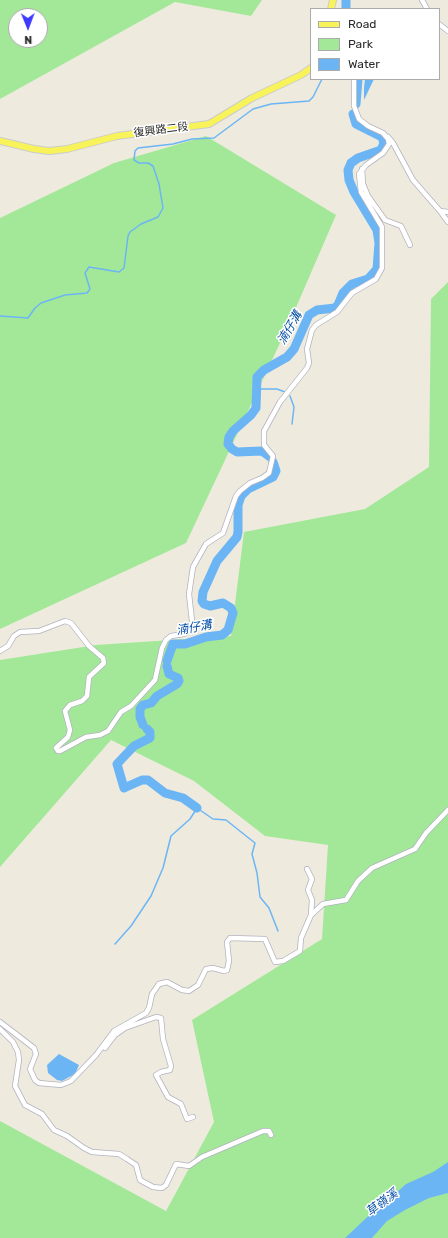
<!DOCTYPE html>
<meta charset="utf-8">
<style>
body{margin:0}
#map{position:relative;width:448px;height:1238px;overflow:hidden;background:#eeebde;font-family:Rubik,sans-serif}
canvas{display:block}
.legend{position:absolute;left:310px;top:8px;width:130px;height:72px;box-sizing:border-box;background:#fff;border:1px solid #ababab;margin:0;padding:5px 7px;list-style:none;font-size:12px;color:#2c2c2c}
.legend li{display:flex;align-items:center;gap:8px;height:20px}
.legend b{width:20px;border:1px solid #ababab}
.north{position:absolute;left:8px;top:8px;width:40px;height:40px;box-sizing:border-box;background:#fff;border:1px solid #ababab;border-radius:50%;rotate:179deg;font-size:11px;font-weight:700;line-height:16px;text-align:center;color:#2c2c2c}
.north::after{content:'';display:block;margin:auto;width:14px;height:18px;background:#3e3bff;clip-path:polygon(50% 0,100% 100%,50% 72%,0 100%)}
</style>
<div id="map">
<canvas width="448" height="1238"></canvas>
<ul class="legend">
<li><b style="height:5px;background:#f8f359"></b>Road</li>
<li><b style="height:11px;background:#a3e898"></b>Park</li>
<li><b style="height:11px;background:#6cb5f5"></b>Water</li>
</ul>
<div class="north">N</div>
</div>
<script>
const ctx = document.querySelector('canvas').getContext('2d');
ctx.lineJoin = 'round';
function paint(path, color) {
  ctx.fillStyle = color;
  ctx.fill(path, 'evenodd');
}
function shape(rows) {
  const path = new Path2D();
  for (const r of rows) {
    path.moveTo(r[0], r[1]);
    for (let i = 2; i < r.length; i += 2) path.lineTo(r[i], r[i + 1]);
  }
  return path;
}
function strokePath(path, color, width, dash) {
  ctx.strokeStyle = color;
  ctx.lineWidth = width;
  ctx.lineCap = dash ? 'butt' : 'round';
  ctx.setLineDash(dash || []);
  ctx.stroke(path);
}
function write(font, color, halo, rows, align = 'center') {
  ctx.font = font + ' Rubik,"Noto Sans TC",sans-serif';
  ctx.lineWidth = 3;
  ctx.setLineDash([]);
  ctx.textBaseline = 'middle';
  ctx.strokeStyle = halo;
  ctx.fillStyle = color;
  for (const [text, x, y, turn = 0] of rows) {
    ctx.save();
    ctx.translate(x, y);
    ctx.rotate((+turn || 0) * Math.PI / 180);
    ctx.textAlign = isNaN(turn) ? turn : align;
    if (halo) ctx.strokeText(text, 0, 0);
    ctx.fillText(text, 0, 0);
    ctx.restore();
  }
}
paint(shape([
 [0,0,262,0,251,16,175,2,0,99],
 [16,16,40,16,40,40,16,40],
 [206,136,336,215,288,326,186,543,0,629,0,218,114,163],
 [448,282,448,1238,0,1238,0,1121,166,1211,214,1122,192,1020,322,939,328,845,265,836,194,781,111,740,0,867,0,660,96,645,231,636,244,532,365,509,429,467,431,299]
]), '#a3e898');
paint(shape([
 [365,79,374,79,364,100,364,88],
 [59,1054,79,1065,75,1074,62,1081,57,1080,48,1073,47,1065],
 [448,1162,448,1193,429,1198,405,1210,387,1221,372,1238,345,1238,379,1206,385,1196,397,1192,406,1184,433,1172]
]), '#6cb5f5');
strokePath(shape([
 [0,316,28,318,35,308,41,303,65,295,87,293,90,289,85,273,89,267,119,272,124,268,128,236,130,232,141,224,158,217,163,208,159,184,153,166,148,163,139,163,134,160,135,151,138,148,173,144,192,139,214,138,253,109,271,104,309,101,313,97,322,79],
 [256,389,277,389,285,392],
 [290,396,294,407,292,424],
 [115,944,131,926,151,896,163,868,171,836,190,819,197,808,213,819,226,820,255,843,252,854,257,873,260,897,269,908,278,931]
]), '#6cb5f5', 1.5);
strokePath(shape([
 [346,9,346,0],
 [356,104,358,79],
 [270,457,262,451,237,452,232,449,228,444,229,437,233,431,251,415,256,408,257,377,264,370,287,357,294,349,309,315,317,310,335,308,338,305,343,293,352,284,368,279,377,269,379,243,377,230,354,192,349,180,348,170,351,163,358,158,381,150,384,143,382,137,356,124,353,114],
 [167,661,173,644,185,644,206,637,222,635,228,630,233,613,231,608,223,603,210,606,204,604,202,601,203,592,217,561,237,537,238,532,238,505,241,496,248,489,273,477,276,471,273,462],
 [143,725,140,717,140,709,143,705,151,703,157,696,177,684,179,681,178,678,169,674,167,666],
 [147,729,150,732,150,738,134,746,117,764,124,788,142,780,148,780,165,793,183,798,197,808]
]), '#6cb5f5', 9);
const minor = shape([
 [422,0,427,9],
 [439,24,448,31],
 [388,137,393,143,413,180,440,211,448,212],
 [362,169,363,184,368,196,385,220,401,226,410,245],
 [440,211,448,222],
 [0,651,8,646,14,636,20,632,39,631,65,621,71,623,89,646,103,658,104,663,89,677,87,696,82,701,70,705,65,711,70,730,68,737,56,748,58,751,60,751,86,737,100,735,108,731,121,712,131,706,155,680,162,648,166,640,171,636,184,634,191,630,192,621,189,594,193,567,206,544,223,533,236,496,240,491,250,483,262,478,269,473,273,456,264,445,264,431,280,402,307,368,309,363,307,349,312,330,316,325,337,312,352,293,376,279,382,268,382,227,361,192,359,174,366,165,383,153,389,144,388,139,383,133,368,126,359,119,354,106,354,79],
 [311,915,323,904,346,900,358,881,372,868,415,849,426,833,448,810],
 [0,1022,34,1048,36,1054,30,1069,35,1080,39,1083,61,1085,71,1081,96,1055,114,1031,146,1013,149,1008,152,994,159,984,167,982,182,990,189,991,198,985,206,969,213,968,224,971,227,970,229,961,227,942,230,938,265,939,275,962,283,961,300,951,301,938,311,915,312,900,308,890,312,879,307,869],
 [0,1029,13,1042,18,1052,19,1060,15,1086,25,1105,42,1114,54,1130,67,1136,84,1148,92,1152,119,1154,127,1159,136,1165,140,1180,153,1187,162,1188,166,1185,176,1164,189,1166,202,1157,263,1131,269,1131,271,1135],
 [105,1048,115,1035,125,1028,156,1017,161,1018,163,1039,171,1066,170,1070,161,1072,156,1075,168,1097,181,1104,187,1119,193,1117]
]);
const major = shape([
 [331,9,333,0],
 [0,141,34,149,49,151,67,149,117,136,209,124,252,98,301,75,311,68]
]);
strokePath(minor, '#b2b2c0', 6);
strokePath(major, '#ccc', 8);
strokePath(minor, '#fff', 4.5);
strokePath(major, '#f8f359', 6);
write('11px', '#2c2c2c', '#fff', [
 ["復興路二段",161,130,-7]
]);
write('italic 12px', '#064fa6', '#fff', [
 ["湳仔溝",290,328,-60],
 ["湳仔溝",194,628,-10],
 ["草嶺溪",382,1203,-37]
]);
</script>
